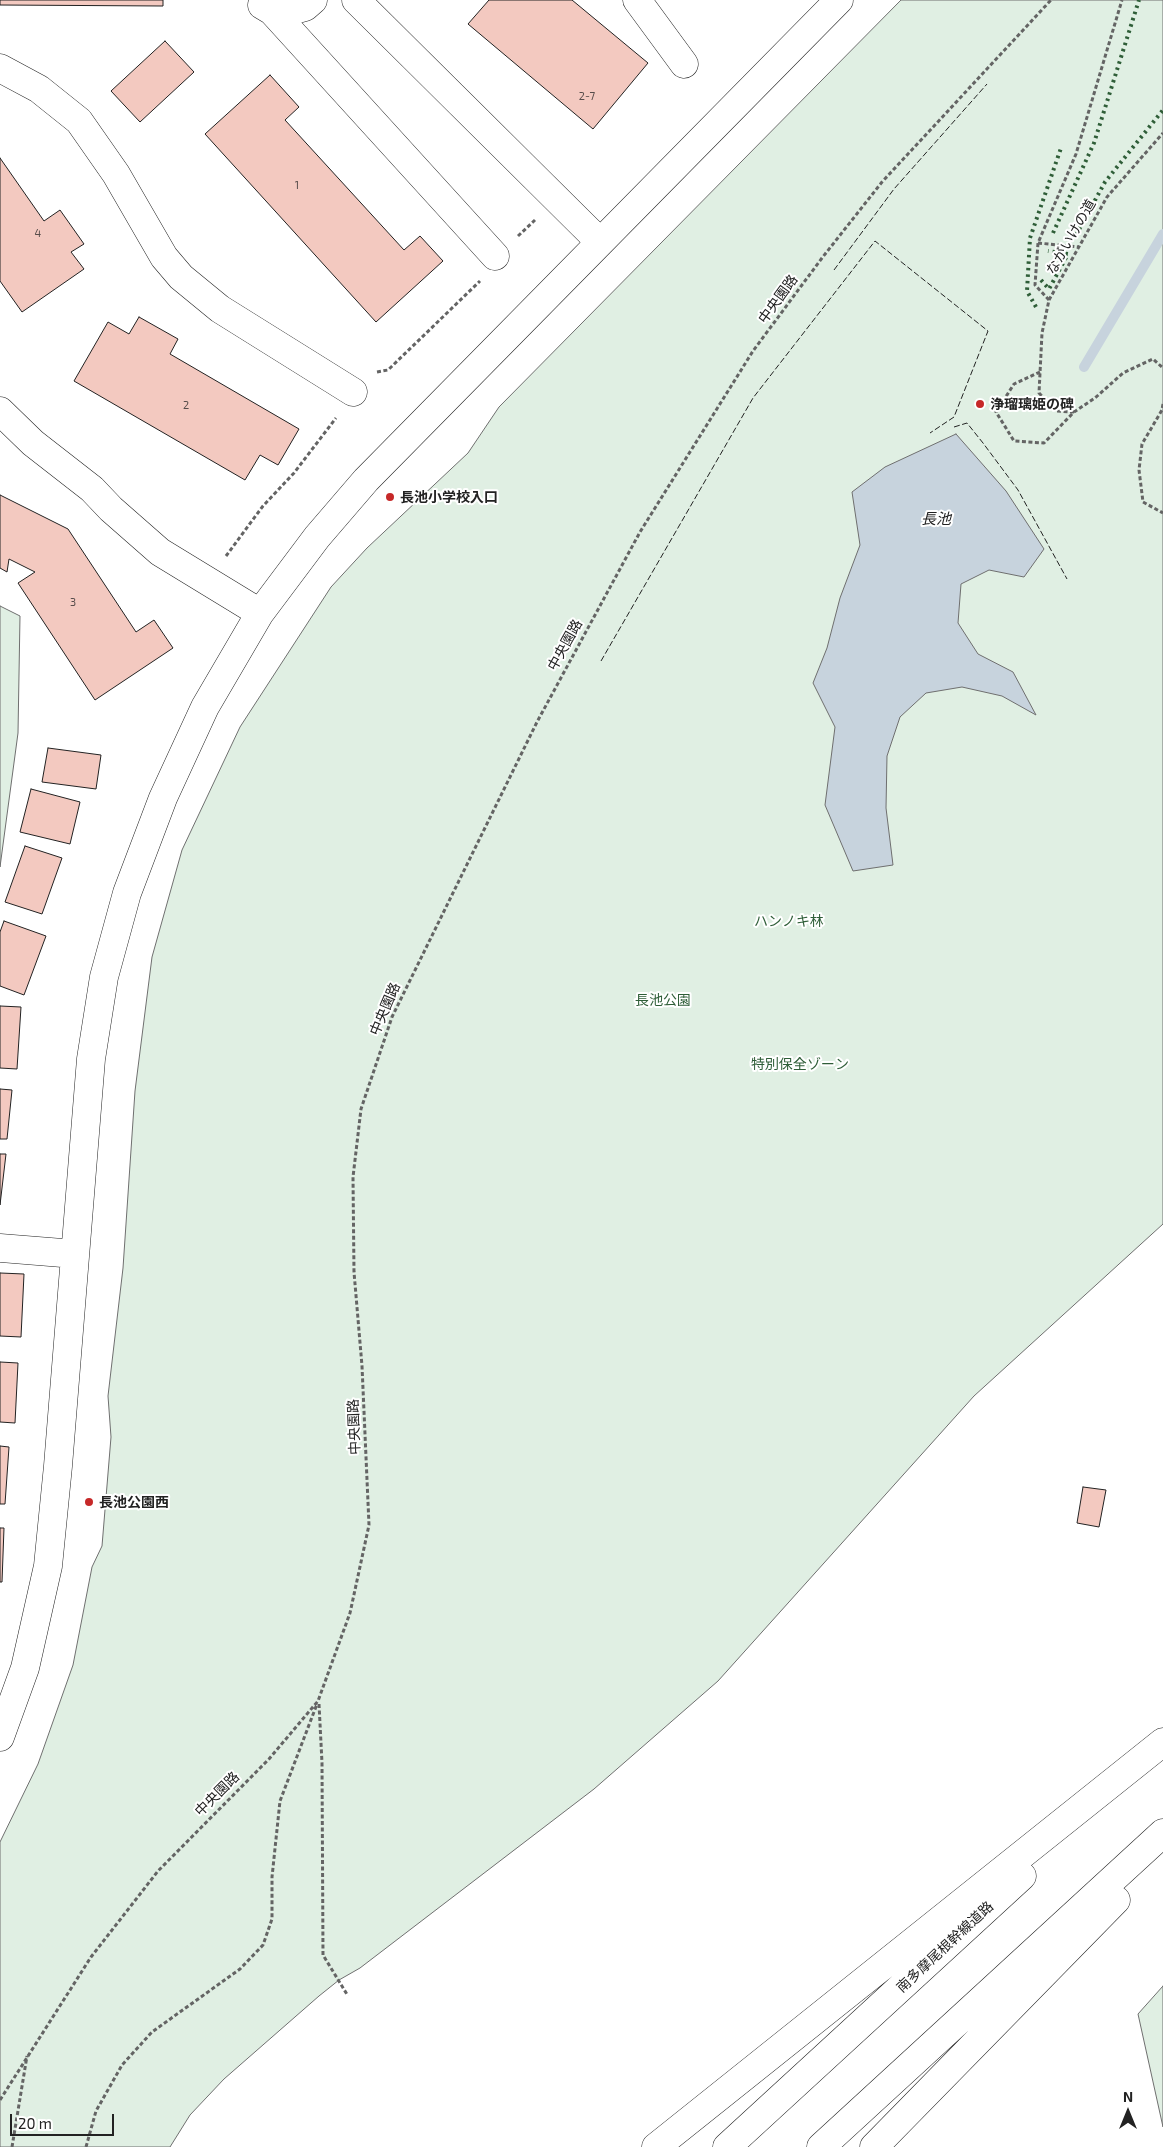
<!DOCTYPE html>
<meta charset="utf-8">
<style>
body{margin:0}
#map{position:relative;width:1163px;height:2147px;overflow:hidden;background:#fff;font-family:"Exo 2",sans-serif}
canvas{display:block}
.north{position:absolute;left:1103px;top:2087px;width:50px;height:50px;-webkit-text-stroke:4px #fff;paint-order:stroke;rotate:0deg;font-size:14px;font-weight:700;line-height:20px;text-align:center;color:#222}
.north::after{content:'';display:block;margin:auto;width:18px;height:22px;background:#222;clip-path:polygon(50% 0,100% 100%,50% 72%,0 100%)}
.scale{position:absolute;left:10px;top:2114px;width:104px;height:22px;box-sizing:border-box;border:2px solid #222;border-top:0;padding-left:6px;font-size:15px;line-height:18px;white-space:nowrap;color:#222;-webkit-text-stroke:4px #fff;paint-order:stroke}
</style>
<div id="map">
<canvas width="1163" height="2147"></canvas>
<div class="north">N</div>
<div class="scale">20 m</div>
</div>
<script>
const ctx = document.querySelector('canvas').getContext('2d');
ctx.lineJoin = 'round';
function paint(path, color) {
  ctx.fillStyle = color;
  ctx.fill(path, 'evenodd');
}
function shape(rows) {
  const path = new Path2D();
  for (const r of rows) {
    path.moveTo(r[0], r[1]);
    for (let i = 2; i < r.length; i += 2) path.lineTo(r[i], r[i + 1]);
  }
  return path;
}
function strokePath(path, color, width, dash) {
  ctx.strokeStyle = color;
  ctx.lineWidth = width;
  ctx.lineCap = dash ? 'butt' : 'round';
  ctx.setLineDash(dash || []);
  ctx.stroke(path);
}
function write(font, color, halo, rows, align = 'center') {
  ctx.font = font + ' "Exo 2","Noto Sans JP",sans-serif';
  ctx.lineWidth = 4;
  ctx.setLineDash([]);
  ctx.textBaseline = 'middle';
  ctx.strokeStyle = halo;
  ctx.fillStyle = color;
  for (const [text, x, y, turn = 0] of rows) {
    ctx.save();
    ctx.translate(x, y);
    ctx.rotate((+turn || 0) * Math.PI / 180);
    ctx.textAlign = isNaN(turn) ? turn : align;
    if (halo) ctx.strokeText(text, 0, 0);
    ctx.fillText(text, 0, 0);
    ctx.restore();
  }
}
const green = shape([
 [901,0,1163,0,1163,1224,974,1396,718,1681,594,1789,360,1968,339,1980,319,1996,224,2079,190,2115,170,2147,0,2147,0,1842,38,1764,73,1665,92,1567,102,1546,111,1437,108,1396,123,1268,135,1091,152,957,182,850,240,727,331,587,367,548,468,453,499,407,901,0],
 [0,606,20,616,18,733,0,867,0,606],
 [1163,1986,1163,2127,1138,2014,1163,1986]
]);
paint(green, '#e0efe3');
strokePath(green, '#6f6f6f', 1);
const water = shape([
 [956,434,1006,491,1044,549,1024,577,989,570,961,584,958,623,978,654,1013,672,1036,715,1002,696,962,687,926,693,900,717,887,756,886,808,893,865,853,871,825,805,835,727,813,683,827,648,840,598,860,545,852,492,885,467,956,434]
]);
paint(water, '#c7d3dd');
strokePath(water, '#6f6f6f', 1);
strokePath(shape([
 [1084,367,1163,234]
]), '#c7d3dd', 10);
const building = shape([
 [0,0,163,0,163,6,0,5,0,0],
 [489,0,572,0,648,63,593,129,468,24,489,0],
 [165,41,194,72,140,122,111,91,165,41],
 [270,75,299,107,285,120,404,250,420,236,443,261,376,322,205,134,270,75],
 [0,158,44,221,60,210,84,244,71,252,84,269,22,312,0,281,0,158],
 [139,317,178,339,170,354,299,429,278,465,260,455,245,480,74,381,108,322,129,334,139,317],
 [0,495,68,529,136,632,154,620,173,648,95,700,18,583,35,572,9,559,7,572,0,568,0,495],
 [48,748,101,755,96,789,42,782,48,748],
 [31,789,80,802,70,844,20,832,31,789],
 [25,846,62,858,42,914,5,902,25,846],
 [4,921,46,936,24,995,0,986,0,932,4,921],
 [0,1006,21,1007,17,1069,0,1068,0,1006],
 [0,1089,12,1090,7,1139,0,1139,0,1089],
 [0,1154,6,1154,0,1205,0,1154],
 [0,1273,24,1274,21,1337,0,1336,0,1273],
 [0,1362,18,1363,15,1423,0,1422,0,1362],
 [0,1446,9,1447,5,1504,0,1504,0,1446],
 [1083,1487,1106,1490,1099,1527,1077,1523,1083,1487],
 [0,1528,4,1528,2,1582,0,1582,0,1528]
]);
paint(building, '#f3c9c0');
strokePath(building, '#222', 1);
const minor = shape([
 [356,0,600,242],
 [637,0,684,64],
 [262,5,272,11,283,13,305,7,313,0],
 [272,11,495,256],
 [0,68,39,89,79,121,116,174,164,257,181,277,220,309,353,392],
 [0,411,33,443,92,489,111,509,160,552,260,613],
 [0,1248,75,1254],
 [0,1737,25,1668,48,1566,58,1466,91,1059,104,977,127,893,163,798,205,707,260,613,317,537,366,480,839,0]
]);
const major = shape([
 [656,2147,1163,1742],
 [727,2147,1022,1876],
 [821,2147,1163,1833],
 [874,2147,1116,1900]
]);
strokePath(minor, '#222', 29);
strokePath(major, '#222', 29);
strokePath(shape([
 [518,236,535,220],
 [1038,243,1079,247],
 [1049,300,1035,285,1038,243,1076,154,1122,0],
 [377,372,388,370,480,281],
 [1040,372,1014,384,996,412,1014,441,1044,443,1074,412,1095,398,1123,373,1153,359,1163,368],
 [1163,404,1162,410,1142,444,1139,470,1143,502,1163,513],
 [1074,412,1056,411,1039,393,1042,333,1049,300,1107,197,1163,133],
 [226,556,263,506,294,473,336,418],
 [319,1704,322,1763,323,1955,348,1996],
 [0,2100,91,1957,158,1871,269,1759,318,1701,350,1613,369,1525,362,1366,354,1272,353,1177,361,1109,392,1017,537,722,640,532,753,351,822,258,882,182,1051,0],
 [12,2147,27,2056],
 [86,2147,96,2111,122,2065,152,2032,240,1969,263,1945,272,1919,272,1877,280,1801,317,1704]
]), '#646464', 3, [4, 2.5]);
strokePath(minor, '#fff', 28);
strokePath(major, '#fff', 28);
strokePath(shape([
 [1053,233,1094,143,1139,0],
 [1076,235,1105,182,1163,110],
 [1041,280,1049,289,1068,254,1048,251],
 [1036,307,1027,291,1030,238,1061,148]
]), '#2f5e38', 4, [2.5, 4]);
strokePath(shape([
 [834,270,894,189,987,84],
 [954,427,967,423,983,443,1018,490,1067,579],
 [601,661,753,398,875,241,988,331,954,417,930,433]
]), '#222', 1, [6, 2.5]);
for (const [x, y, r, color] of [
 [980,404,5,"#c62828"],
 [390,497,5,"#c62828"],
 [89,1502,5,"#c62828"]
]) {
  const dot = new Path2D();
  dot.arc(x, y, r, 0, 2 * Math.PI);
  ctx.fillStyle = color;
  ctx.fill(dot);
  strokePath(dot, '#fff', 2);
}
write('11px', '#564c4a', null, [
 ["2-7",587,96],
 ["1",297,185],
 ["4",38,233],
 ["2",186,405],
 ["3",73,602]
]);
write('14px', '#222', '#fff', [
 ["ながいけの道",1071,237,-60],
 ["中央園路",778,299,-54],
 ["中央園路",565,645,-61],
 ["中央園路",385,1009,-67],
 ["中央園路",354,1427,-92],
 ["中央園路",217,1794,-45],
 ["南多摩尾根幹線道路",945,1947,-43]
]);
write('bold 14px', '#222', '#fff', [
 ["浄瑠璃姫の碑",990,404],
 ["長池小学校入口",400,497],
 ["長池公園西",99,1502]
], 'left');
write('14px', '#2f5e38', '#fff', [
 ["ハンノキ林",789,921],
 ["長池公園",663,1000],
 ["特別保全ゾーン",800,1064]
]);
write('italic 15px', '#222', '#fff', [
 ["長池",936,519]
]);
</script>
